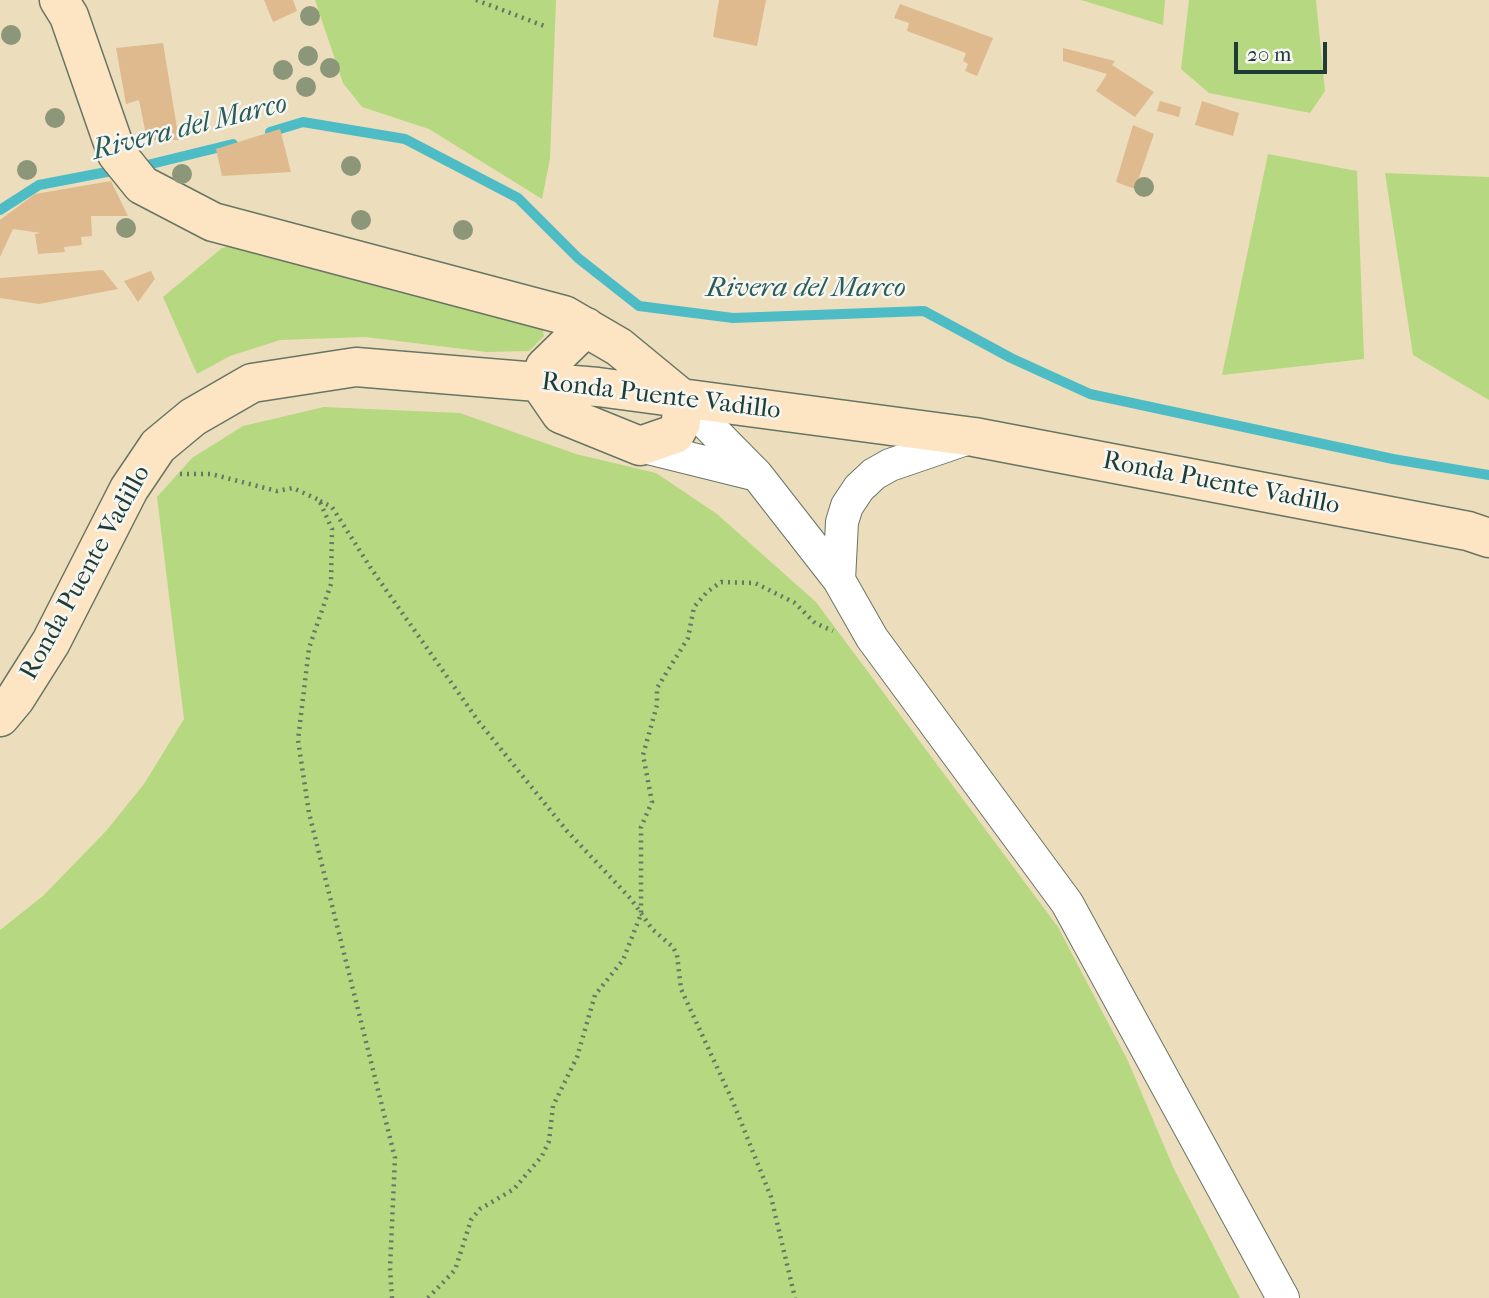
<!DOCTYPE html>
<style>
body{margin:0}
#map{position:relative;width:1489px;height:1298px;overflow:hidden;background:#ecdebc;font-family:"IM FELL French Canon",serif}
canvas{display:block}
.scale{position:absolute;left:1234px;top:42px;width:93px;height:32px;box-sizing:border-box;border:4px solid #1f3d34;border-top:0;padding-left:9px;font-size:21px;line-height:24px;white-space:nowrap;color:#1f3d34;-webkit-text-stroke:5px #f6f6f2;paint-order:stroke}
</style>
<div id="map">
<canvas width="1489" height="1298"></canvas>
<div class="scale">20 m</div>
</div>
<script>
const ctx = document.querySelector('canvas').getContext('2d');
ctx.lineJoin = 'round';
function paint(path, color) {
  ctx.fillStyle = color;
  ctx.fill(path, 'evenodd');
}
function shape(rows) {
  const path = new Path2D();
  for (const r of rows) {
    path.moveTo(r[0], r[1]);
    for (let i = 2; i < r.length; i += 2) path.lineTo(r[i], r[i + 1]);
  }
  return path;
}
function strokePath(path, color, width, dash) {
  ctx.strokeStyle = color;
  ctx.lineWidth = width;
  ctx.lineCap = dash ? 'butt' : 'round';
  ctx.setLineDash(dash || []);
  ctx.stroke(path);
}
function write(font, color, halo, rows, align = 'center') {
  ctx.font = font + ' "IM FELL French Canon",serif';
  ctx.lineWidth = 5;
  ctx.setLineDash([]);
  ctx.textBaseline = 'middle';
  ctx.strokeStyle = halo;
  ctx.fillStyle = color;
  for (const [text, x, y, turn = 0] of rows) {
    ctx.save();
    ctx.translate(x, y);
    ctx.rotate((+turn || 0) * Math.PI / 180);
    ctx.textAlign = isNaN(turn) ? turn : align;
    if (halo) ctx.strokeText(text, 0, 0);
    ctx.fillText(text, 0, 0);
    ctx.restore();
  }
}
paint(shape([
 [315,0,556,0,550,159,542,199,429,129,362,107,343,83],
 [1081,0,1165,0,1163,25],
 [1189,0,1316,0,1325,91,1310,113,1209,93,1181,69],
 [1268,154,1357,171,1364,359,1222,375],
 [1385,173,1489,177,1489,400,1413,355],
 [232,246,542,328,544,336,529,351,487,352,365,337,280,340,230,356,197,374,163,297,222,248],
 [324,407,460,413,576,454,656,473,717,514,816,602,1058,927,1128,1061,1174,1169,1240,1298,0,1298,0,930,43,896,106,831,144,784,184,719,157,497,192,458,243,426]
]), '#b6d880');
strokePath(shape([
 [270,132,303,122,405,139,518,198,578,258,639,306,733,318,924,311,1011,358,1090,394,1393,459,1489,475],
 [139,167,233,144],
 [0,210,39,185,117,170]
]), '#4ebcc5', 10);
paint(shape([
 [264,0,293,0,297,11,273,22],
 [719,0,766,0,757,46,713,37],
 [900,4,993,38,977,76,965,71,968,64,963,61,966,53,907,31,909,23,894,18],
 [163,43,179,140,147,140,139,100,126,104,116,48],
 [1063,48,1115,61,1112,65,1154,92,1135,117,1096,91,1107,74,1063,61],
 [1160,101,1181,107,1179,117,1157,111],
 [1202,101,1239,113,1233,136,1195,125],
 [1133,125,1154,134,1135,189,1116,182],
 [280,129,291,172,222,176,216,149],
 [111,181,128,216,91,216,92,236,81,237,82,245,64,247,65,252,38,254,35,234,41,233,13,229,0,257,0,220,35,194],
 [103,270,118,289,39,304,0,298,0,278],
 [151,271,155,279,138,302,124,281]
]), '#dfba8f');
const street = shape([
 [682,399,757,475,839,580,872,638,1067,903,1283,1298],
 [640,446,757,475],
 [839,580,842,522,847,506,859,488,874,474,890,465,969,438]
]);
const secondary = shape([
 [59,0,69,16,117,154,142,185,213,222,564,315,619,347,681,398],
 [539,382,561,414,640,446,675,434,681,423,682,399],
 [539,382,545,367,586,327],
 [0,717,15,699,51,642,129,489,158,446,193,417,252,383,356,367,598,387,974,437,1468,531,1489,538]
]);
strokePath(street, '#677564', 34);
strokePath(secondary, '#677564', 41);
strokePath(shape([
 [476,0,547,27],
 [180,474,211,474,277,491,293,488,319,500,332,529,331,584,309,648,298,740,309,813,395,1158,390,1268,392,1298],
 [320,501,332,507,372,570,479,722,567,831,631,899,652,929,673,947,677,955,681,989,733,1102,771,1197,795,1298],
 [428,1298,455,1270,471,1220,480,1209,514,1189,542,1156,549,1141,553,1106,577,1057,595,995,623,960,641,914,641,827,652,802,643,755,657,705,657,688,688,638,694,607,707,592,721,582,755,583,795,603,815,623,833,631]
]), '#677564', 4.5, [2, 5]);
strokePath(street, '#fff', 32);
strokePath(secondary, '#fde5c4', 38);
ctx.fillStyle = '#8c9679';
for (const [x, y] of [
 [310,16],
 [11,35],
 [308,56],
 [330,68],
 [283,70],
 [306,87],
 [55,118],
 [351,166],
 [27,170],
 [182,174],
 [1144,187],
 [361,220],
 [126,228],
 [463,230]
]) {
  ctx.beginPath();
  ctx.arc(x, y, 10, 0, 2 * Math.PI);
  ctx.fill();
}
write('26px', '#1f3d34', '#f6f6f2', [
 ["Ronda Puente Vadillo",661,397,7],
 ["Ronda Puente Vadillo",1221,484,11],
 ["Ronda Puente Vadillo",86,573,-61]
]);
write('italic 28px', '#2b5d58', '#f6f6f2', [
 ["Rivera del Marco",190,128,-14],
 ["Rivera del Marco",806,289]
]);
</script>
